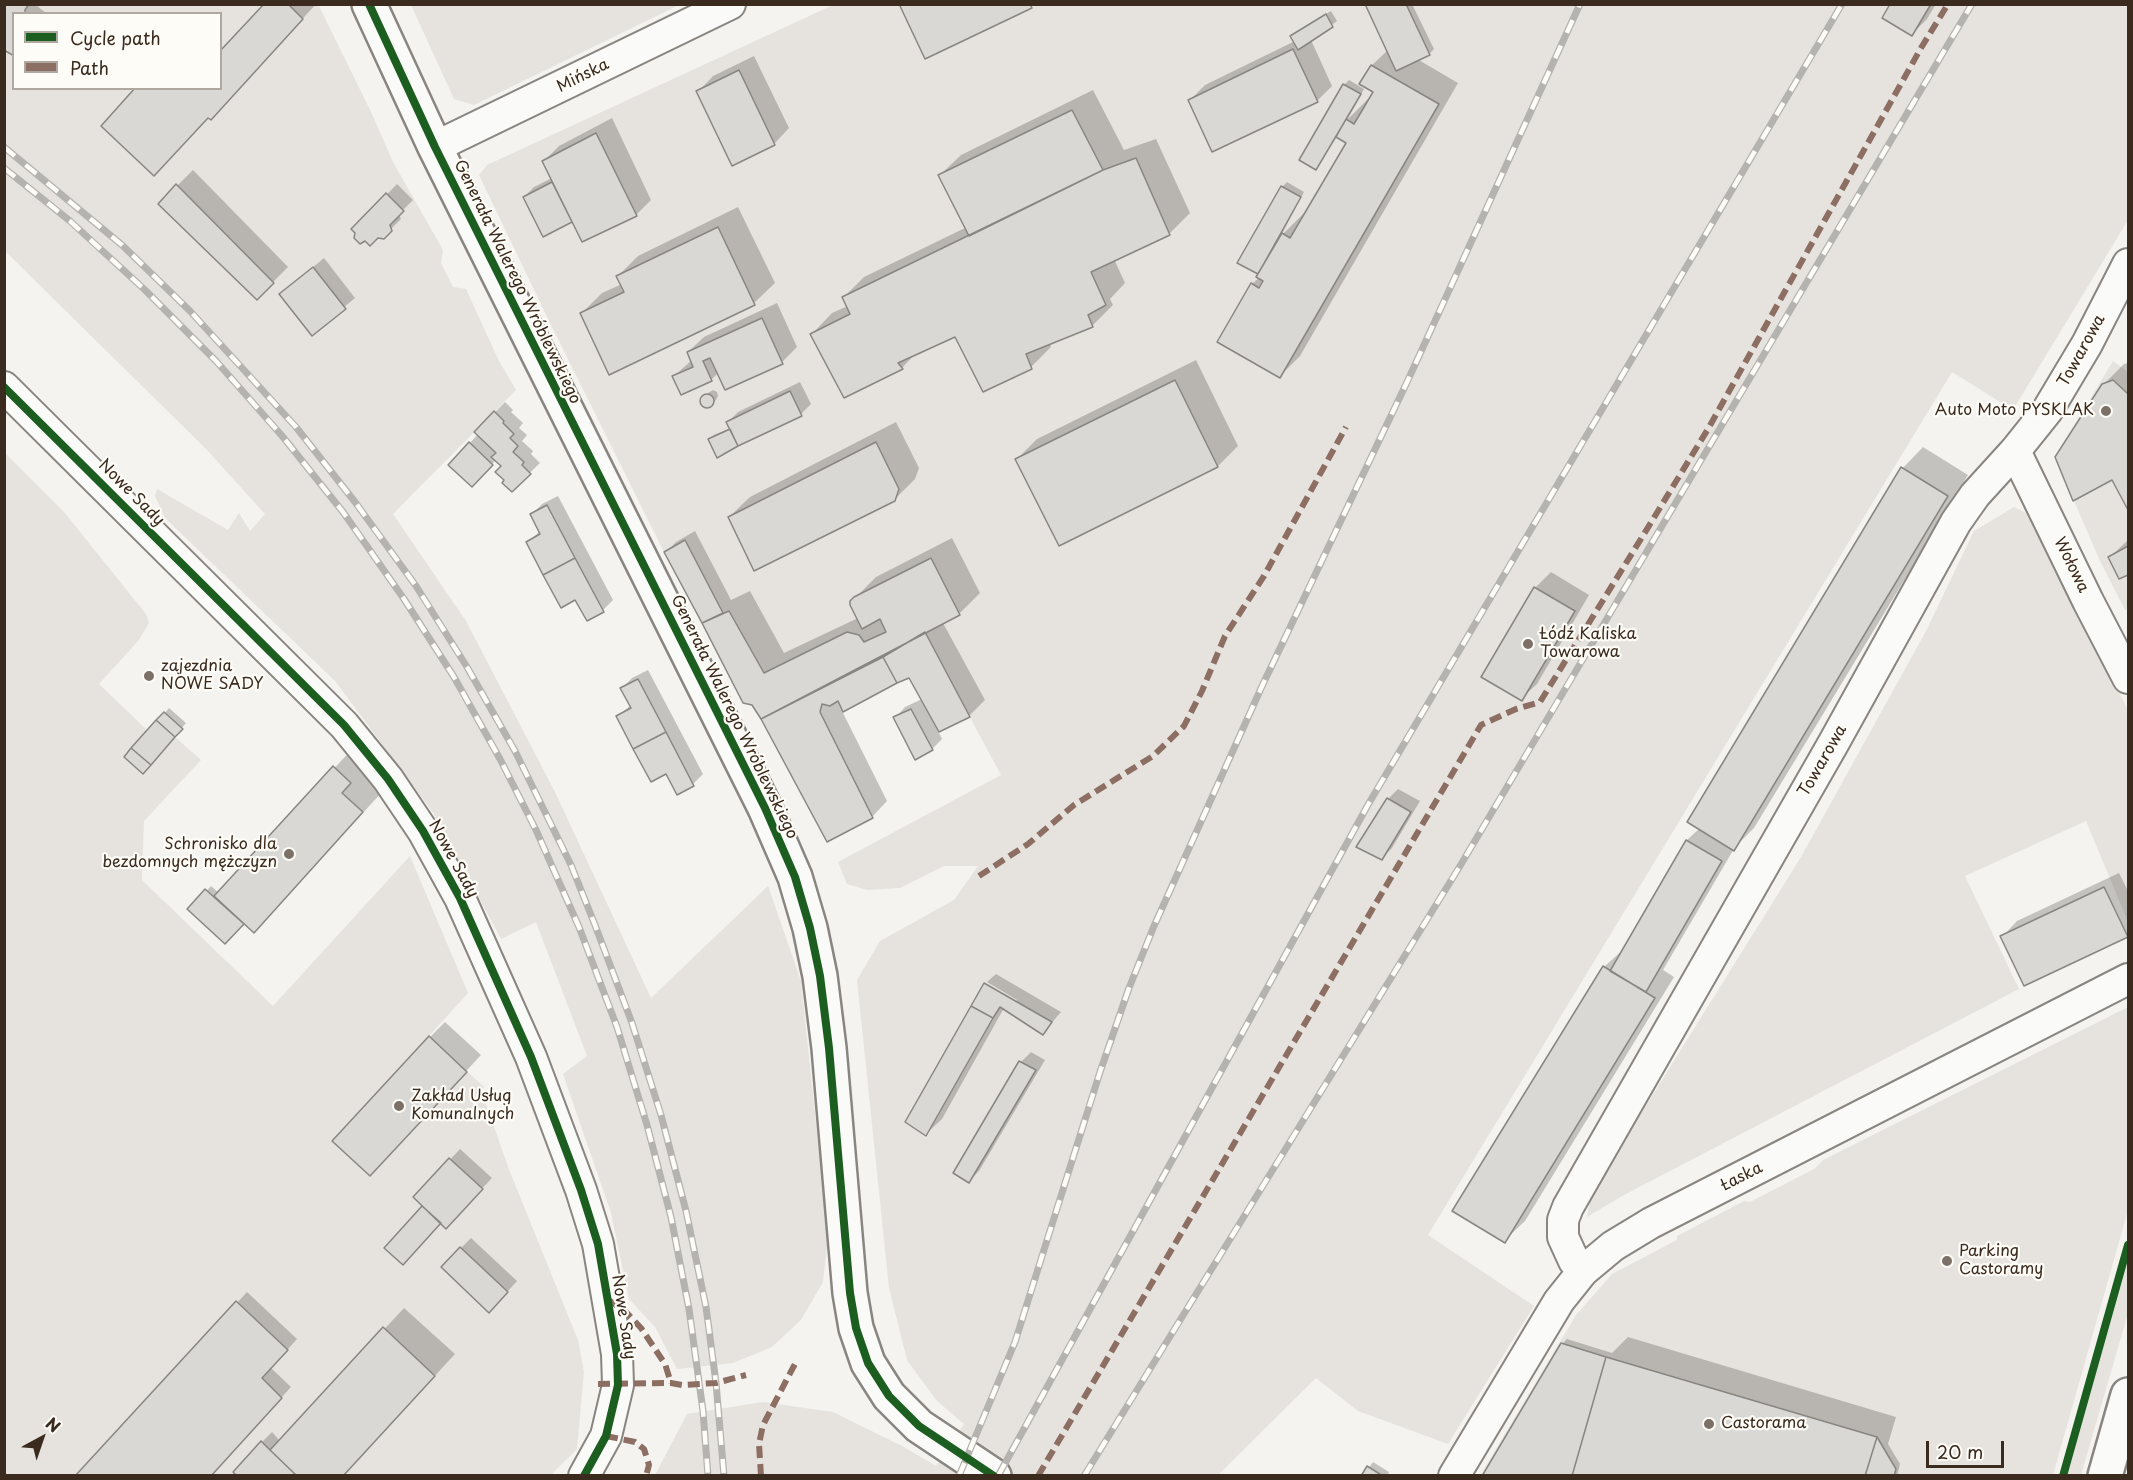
<!DOCTYPE html>
<meta charset="utf-8">
<style>
body{margin:0}
#map{position:relative;width:2133px;height:1480px;overflow:hidden;background:#f4f3ef;font-family:"Playpen Sans",sans-serif}
canvas{display:block}
.frame{position:absolute;inset:0;border:6px solid #3b2a1e;pointer-events:none}
.legend{position:absolute;left:12px;top:12px;width:210px;height:78px;box-sizing:border-box;background:#fdfcf7;border:2px solid #afa8a0;margin:0;padding:8px 10px;list-style:none;font-size:18px;color:#3b2a1e}
.legend li{display:flex;align-items:center;gap:12px;height:30px}
.legend b{width:30px;border:2px solid #afa8a0}
.north{position:absolute;left:12px;top:1408px;width:60px;height:60px;-webkit-text-stroke:4px #fdfcf7;paint-order:stroke;rotate:40deg;font-size:16px;font-weight:700;line-height:24px;text-align:center;color:#3b2a1e}
.north::after{content:'';display:block;margin:auto;width:21px;height:27px;background:#3b2a1e;clip-path:polygon(50% 0,100% 100%,50% 72%,0 100%)}
.scale{position:absolute;left:1926px;top:1441px;width:78px;height:27px;box-sizing:border-box;border:3px solid #3b2a1e;border-top:0;padding-left:8px;font-size:18px;line-height:21px;white-space:nowrap;color:#3b2a1e;-webkit-text-stroke:4px #fdfcf7;paint-order:stroke}
</style>
<div id="map">
<canvas width="2133" height="1480"></canvas>
<div class="frame"></div>
<ul class="legend">
<li><b style="height:8px;background:#1b5e20"></b>Cycle path</li>
<li><b style="height:8px;background:#8d6e63"></b>Path</li>
</ul>
<div class="north">N</div>
<div class="scale">20 m</div>
</div>
<script>
const ctx = document.querySelector('canvas').getContext('2d');
ctx.lineJoin = 'round';
function paint(path, color) {
  ctx.fillStyle = color;
  ctx.fill(path, 'evenodd');
}
function shape(rows) {
  const path = new Path2D();
  for (const r of rows) {
    if (r.length === 3) {
      path.moveTo(r[0] + r[2], r[1]);
      path.arc(r[0], r[1], r[2], 0, 2 * Math.PI);
      continue;
    }
    path.moveTo(r[0], r[1]);
    for (let i = 2; i < r.length; i += 2) path.lineTo(r[i], r[i + 1]);
  }
  return path;
}
function strokePath(path, color, width, dash) {
  ctx.strokeStyle = color;
  ctx.lineWidth = width;
  ctx.lineCap = dash ? 'butt' : 'round';
  ctx.setLineDash(dash || []);
  ctx.stroke(path);
}
function write(font, color, halo, rows, align = 'center') {
  ctx.font = font + ' "Playpen Sans",sans-serif';
  ctx.lineWidth = 4.5;
  ctx.setLineDash([]);
  ctx.textBaseline = 'middle';
  ctx.strokeStyle = halo;
  ctx.fillStyle = color;
  for (const [text, x, y, turn = 0] of rows) {
    ctx.save();
    ctx.translate(x, y);
    ctx.rotate((+turn || 0) * Math.PI / 180);
    ctx.textAlign = isNaN(turn) ? turn : align;
    if (halo) ctx.strokeText(text, 0, 0);
    ctx.fillText(text, 0, 0);
    ctx.restore();
  }
}
paint(shape([
 [318,4,372,114,393,162,443,250,441,263,453,287,466,289,499,361,516,390,393,514,466,621,555,792,651,998,768,886,801,981,828,1237,823,1282,801,1320,772,1347,733,1363,677,1369,655,1327,629,1299,611,1213,563,1074,587,1056,536,922,501,939,434,814,335,681,165,518,155,496,157,489,228,530,239,513,250,531,265,514,207,450,5,251,4,5],
 [14,14,220,14,220,88,14,88],
 [411,5,679,5,474,105,454,99],
 [833,5,2128,5,2128,220,2013,410,1952,372,1428,1235,1534,1306,1448,1444,1358,1411,1316,1378,1218,1475,655,1475,687,1414,763,1402,833,1412,904,1447,936,1466,964,1424,937,1401,907,1360,889,1288,857,980,880,941,954,900,978,866,944,866,900,888,867,890,847,884,838,862,1001,775,924,632,883,657,761,719,752,705,743,703,664,552,550,323,479,175,487,165],
 [2113,361,2128,372,2128,609,2125,610,2100,561,2055,457],
 [4,452,64,512,146,614,149,623,139,640,99,684,147,730,156,720,201,760,144,821,142,880,273,1006,410,856,468,993,429,1036,484,1087,481,1090,510,1172,578,1340,584,1372,577,1449,551,1475,5,1475],
 [2014,507,2028,514,2128,710,2128,922,2086,821,1965,876,2019,989,1624,1195,1587,1217,1591,1194,1801,857,1926,631,1974,531],
 [2128,1007,2128,1210,2053,1475,1480,1476,1576,1315,1612,1274,1677,1240,1677,1236,1744,1201,1750,1202,1814,1169,1823,1160],
 [2128,1261,2128,1312,2125,1324,2081,1475,2067,1475]
]), '#e6e3de');
paint(shape([
 [4,4,35,4,47,14,14,14],
 [266,4,316,4,231,97,209,116,220,88,220,45,224,49],
 [1367,4,1412,4,1434,49,1429,54,1417,59,1458,83,1300,356,1280,376,1252,284,1260,277,1257,272,1282,187,1287,182,1304,192,1281,236,1304,213,1306,214,1348,142,1337,136,1316,168,1301,160,1344,85,1349,80,1364,89,1347,120,1368,99,1370,100,1375,92,1361,84,1372,65,1388,50],
 [1892,4,1936,4,1927,19,1912,34],
 [1331,11,1337,21,1311,40,1332,86,1317,101,1190,100,1205,85,1295,41,1292,36,1296,32],
 [754,56,789,128,774,144,698,92,713,76],
 [1093,90,1124,150,1156,139,1190,213,1169,234,1114,259,1125,283,1110,299,1113,305,1092,326,1050,343,1051,347,1031,367,956,335,916,353,902,368,812,334,832,313,848,306,844,297,864,277,967,227,940,175,961,155],
 [612,118,651,200,636,215,571,221,524,197,534,187,552,178,544,161,559,146],
 [193,170,288,267,257,298,177,186],
 [397,184,413,200,399,214,401,219,383,237,365,239,353,229],
 [738,207,775,283,754,303,610,373,581,314,602,293,622,284,618,276,638,256],
 [324,258,355,298,312,334,281,294],
 [777,303,797,347,782,362,718,373,711,380,674,376,692,360,688,352,704,337],
 [1196,360,1238,446,1218,466,1017,459,1037,439],
 [2128,363,2128,507,2112,478,2103,385,2124,364],
 [800,382,811,404,801,414,709,440,714,435,731,428,728,422,738,412],
 [713,390,717,392,718,396,716,400,711,405,707,407,703,405,701,401,703,396],
 [505,402,513,410,511,412,523,423,519,428,527,435,522,441,533,451,531,454,540,463,512,490,507,480,503,466,496,460,482,475,470,443,478,434,476,432],
 [896,422,919,468,915,479,894,500,729,517,750,497],
 [1923,447,1968,475,1754,828,1735,847,1663,970,1674,977,1525,1221,1504,1241,1604,967,1626,947,1687,840,1700,828,1689,822,1903,468],
 [558,496,613,600,603,610,576,597,528,542,540,531,532,514,542,504],
 [695,531,731,600,750,591,784,653,858,618,852,601,876,577,952,538,980,593,959,614,943,623,985,700,969,716,938,731,942,739,932,749,895,718,905,707,922,699,910,676,842,711,887,801,872,817,763,719,703,623,666,552,676,542],
 [2128,540,2128,573,2120,577,2110,557],
 [1551,572,1589,595,1537,684,1521,699,1483,677,1535,588],
 [648,670,703,774,693,784,678,793,666,772,618,716,631,705,622,688,632,678],
 [169,708,186,723,161,753,165,713],
 [354,747,370,762,361,771,383,791,274,910,244,922,225,942,189,909,211,886,219,893],
 [1398,789,1420,801,1392,848,1382,858,1388,799],
 [2119,873,2128,891,2127,936,2002,937,2017,921],
 [996,974,1061,1012,1043,1033,1004,1008,942,1119,926,1134,907,1122,986,984,1015,1002,1017,1000,987,982],
 [445,1022,481,1055,385,1159,430,1037],
 [1031,1052,1045,1060,979,1171,969,1181,1021,1062],
 [460,1149,492,1178,456,1216,441,1222,386,1248,424,1206,415,1197],
 [471,1238,517,1281,499,1301,461,1248],
 [247,1292,297,1339,271,1368,291,1387,210,1476,77,1476],
 [404,1308,455,1354,342,1476,239,1476,262,1442,272,1432,280,1441],
 [1628,1337,1896,1417,1888,1444,1900,1464,1897,1476,1484,1476,1562,1344,1567,1339,1612,1353],
 [1373,1462,1389,1472,1387,1476,1363,1476]
]), '#0003');
const building = shape([
 [4,4,29,4,25,10,25,14,14,14,14,56,4,50,4,4],
 [264,4,288,4,303,19,211,120,208,118,154,176,101,126,135,88,220,88,220,51,264,4],
 [903,4,1030,4,1032,8,925,59,900,6,903,4],
 [1365,4,1406,4,1430,55,1396,71,1365,4],
 [1890,4,1931,4,1912,36,1882,18,1890,4],
 [1326,14,1333,27,1298,50,1290,36,1326,14],
 [1293,49,1318,102,1212,152,1188,100,1293,49],
 [1371,65,1439,104,1280,378,1217,342,1251,283,1259,288,1263,281,1256,277,1282,233,1290,238,1346,143,1336,137,1346,119,1354,124,1373,92,1359,84,1371,65],
 [739,70,775,145,732,166,696,91,739,70],
 [1343,84,1361,94,1316,170,1299,160,1343,84],
 [1072,110,1103,170,969,236,938,175,1072,110],
 [596,133,637,216,582,242,542,161,596,133],
 [1136,158,1170,235,1091,272,1106,305,1088,315,1093,327,1026,354,1032,369,983,392,955,337,898,363,903,369,844,398,810,334,850,314,842,297,1103,170,1136,158],
 [552,182,572,222,543,237,523,197,552,182],
 [176,184,274,283,257,300,158,204,176,184],
 [1281,186,1301,197,1258,274,1237,263,1281,186],
 [386,193,404,211,390,225,392,231,384,239,378,238,370,246,365,241,360,244,354,238,355,233,351,229,386,193],
 [718,227,755,305,609,375,580,313,624,292,616,276,718,227],
 [313,267,346,309,312,336,279,294,313,267],
 [762,318,783,364,725,390,710,358,703,361,712,381,681,395,672,376,693,367,687,352,762,318],
 [1175,380,1218,467,1059,546,1015,459,1175,380],
 [2113,380,2128,394,2128,510,2112,480,2073,501,2055,457,2102,384,2113,380],
 [790,391,802,416,738,446,726,422,790,391],
 [707,401,7],
 [494,411,504,421,503,423,514,434,510,438,518,446,513,452,524,462,522,465,531,474,512,492,502,483,504,480,495,472,501,466,491,457,496,453,474,432,494,411],
 [730,429,738,446,717,458,708,439,730,429],
 [469,442,493,465,472,487,448,465,469,442],
 [876,442,899,489,895,501,754,571,728,517,876,442],
 [1901,467,1948,496,1734,851,1687,822,1901,467],
 [547,505,575,558,543,575,526,542,540,534,530,514,547,505],
 [685,540,723,613,702,623,664,552,685,540],
 [2128,546,2128,575,2119,579,2108,557,2128,546],
 [575,558,604,612,587,621,575,600,561,608,543,575,575,558],
 [931,558,960,615,761,719,752,705,743,703,702,623,729,611,764,673,847,632,859,635,864,642,886,632,880,619,862,629,850,605,850,601,854,597,931,558],
 [1534,587,1575,611,1522,701,1481,677,1534,587],
 [925,632,970,717,939,732,909,678,897,683,883,657,925,632],
 [883,657,897,683,843,712,838,701,830,706,822,704,820,712,873,818,827,842,761,719,883,657],
 [638,679,666,732,633,749,616,716,631,708,620,688,638,679],
 [911,709,933,750,915,760,893,717,911,709],
 [164,712,183,729,175,737,156,720,164,712],
 [156,720,175,737,151,765,131,748,156,720],
 [666,732,694,786,677,795,666,774,651,782,633,749,666,732],
 [131,748,151,765,143,774,124,757,131,748],
 [333,766,351,783,342,793,363,812,254,933,214,896,333,766],
 [1387,798,1411,812,1382,860,1356,847,1387,798],
 [1686,840,1722,861,1646,992,1610,971,1686,840],
 [2104,887,2128,937,2024,986,2000,936,2104,887],
 [205,889,244,924,225,944,187,909,205,889],
 [1603,966,1655,998,1505,1243,1452,1211,1603,966],
 [984,983,1052,1022,1043,1035,1000,1007,993,1018,971,1006,984,983],
 [971,1006,993,1018,926,1136,905,1122,971,1006],
 [429,1036,467,1072,370,1176,332,1141,429,1036],
 [1019,1061,1036,1070,969,1183,953,1173,1019,1061],
 [449,1158,483,1189,446,1229,413,1197,449,1158],
 [422,1206,441,1223,403,1265,384,1248,422,1206],
 [460,1247,508,1292,489,1313,441,1267,460,1247],
 [236,1301,288,1350,262,1378,282,1398,211,1476,75,1476,236,1301],
 [383,1327,435,1376,343,1476,297,1476,270,1450,383,1327],
 [1561,1343,1606,1357,1572,1476,1482,1476,1561,1343],
 [1606,1357,1877,1437,1865,1476,1572,1476,1606,1357],
 [1877,1437,1896,1469,1894,1476,1865,1476,1877,1437],
 [261,1441,270,1450,297,1476,237,1476,233,1472,261,1441],
 [1367,1466,1383,1476,1361,1476,1367,1466]
]);
paint(building, '#d9d8d5');
strokePath(building, '#898681', 1.5);
const street = shape([
 [435,147,730,4],
 [4,387,344,725,388,779,423,831,460,898,531,1057,581,1190,598,1244,617,1354,618,1385,606,1436,584,1476],
 [2015,451,2088,601,2128,678],
 [1583,1271,1574,1261,1563,1237,1563,1220,1568,1207,1833,744,1956,522,1975,495,2015,451,2047,411,2087,344,2128,264],
 [1454,1476,1559,1301,1583,1271,1613,1246,1651,1223,2128,979]
]);
const secondary = shape([
 [369,4,435,147,765,808,795,877,810,928,820,976,829,1048,850,1293,856,1328,868,1363,889,1396,919,1426,994,1476]
]);
const primary = shape([
 [2105,1476,2128,1395]
]);
strokePath(street, '#898681', 34);
strokePath(secondary, '#898681', 38);
strokePath(primary, '#898681', 38);
strokePath(street, '#fafaf8', 30);
strokePath(secondary, '#fafaf8', 33);
strokePath(primary, '#fafaf8', 33);
const rail = shape([
 [4,147,122,245,190,311,296,427,355,502,416,586,467,667,515,751,571,865,595,925,632,1023,661,1115,686,1211,706,1307,716,1383,724,1476],
 [4,168,70,221,145,290,216,361,283,437,343,512,404,599,454,677,500,759,536,830,579,927,617,1027,647,1125,671,1217,689,1309,703,1411,708,1476],
 [959,1476,1015,1342,1100,1072,1129,988,1154,926,1263,684,1408,380,1580,4],
 [998,1476,1369,803,1842,4],
 [1084,1476,1460,866,1972,4]
]);
strokePath(rail, '#b5b3b0', 7);
strokePath(rail, '#fdfcf7', 4.5, [14]);
strokePath(shape([
 [979,876,1028,844,1074,805,1153,756,1184,726,1202,691,1225,636,1264,576,1346,427],
 [607,1299,626,1312,641,1328,665,1364,671,1383],
 [598,1384,671,1383,682,1385,716,1383,746,1375],
 [606,1436,635,1442,644,1449,649,1465,646,1476],
 [761,1476,759,1444,763,1425,797,1360],
 [1038,1476,1481,725,1516,709,1540,702,1644,534,1708,429,1921,48,1948,4]
]), '#8d6e63', 6, [12, 6]);
strokePath(shape([
 [369,4,435,147,765,808,795,877,810,928,820,976,829,1048,850,1293,856,1328,868,1363,889,1396,919,1426,994,1476],
 [4,387,344,725,388,779,423,831,460,898,531,1057,581,1190,598,1244,617,1354,618,1385,606,1436,584,1476],
 [2063,1476,2128,1245]
]), '#1b5e20', 8);
for (const [x, y, r, color] of [
 [2106,411,6,"#7c7067"],
 [1528,644,6,"#7c7067"],
 [149,676,6,"#7c7067"],
 [289,854,6,"#7c7067"],
 [399,1106,6,"#7c7067"],
 [1947,1261,6,"#7c7067"],
 [1709,1424,6,"#7c7067"]
]) {
  const dot = new Path2D();
  dot.arc(x, y, r, 0, 2 * Math.PI);
  ctx.fillStyle = color;
  ctx.fill(dot);
  strokePath(dot, '#fdfcf7', 2);
}
write('16px', '#3b2a1e', '#fdfcf7', [
 ["Mińska",583,76,-26],
 ["Generała Walerego Wróblewskiego",517,282,64],
 ["Towarowa",2082,351,-61],
 ["Nowe Sady",131,493,45],
 ["Wołowa",2071,565,64],
 ["Generała Walerego Wróblewskiego",734,717,64],
 ["Towarowa",1823,761,-60],
 ["Nowe Sady",453,859,61],
 ["Łaska",1742,1177,-27],
 ["Nowe Sady",623,1317,81]
]);
write('16px', '#3b2a1e', '#fdfcf7', [
 ["Auto Moto PYSKLAK",2094,411,"right"],
 ["Łódź Kaliska",1540,635],
 ["Towarowa",1540,653],
 ["zajezdnia",161,667],
 ["NOWE SADY",161,685],
 ["Schronisko dla",277,845,"right"],
 ["bezdomnych mężczyzn",277,863,"right"],
 ["Zakład Usług",411,1097],
 ["Komunalnych",411,1115],
 ["Parking",1959,1252],
 ["Castoramy",1959,1270],
 ["Castorama",1721,1424]
], 'left');
</script>
